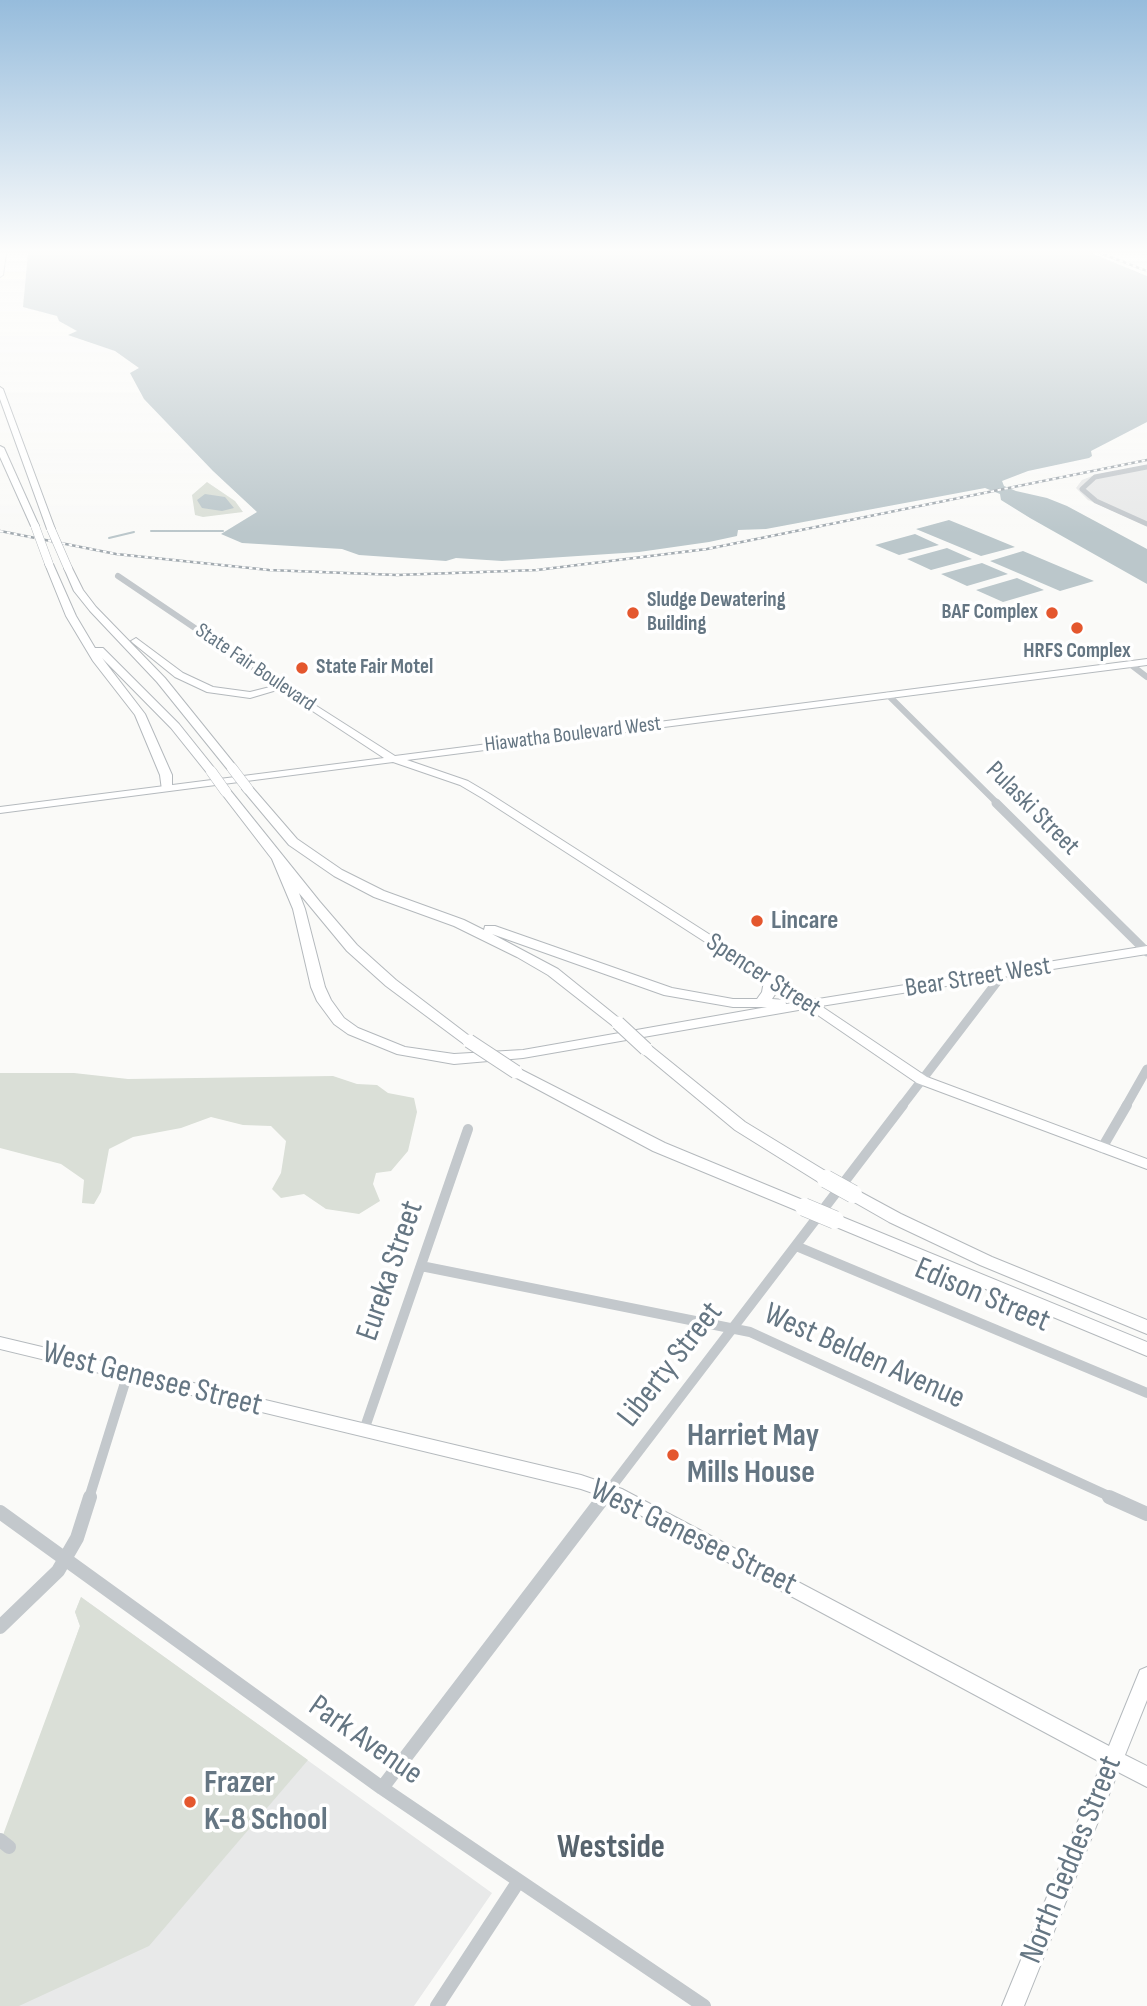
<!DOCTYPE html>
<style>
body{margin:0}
canvas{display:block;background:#fafaf8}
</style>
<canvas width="1147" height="2006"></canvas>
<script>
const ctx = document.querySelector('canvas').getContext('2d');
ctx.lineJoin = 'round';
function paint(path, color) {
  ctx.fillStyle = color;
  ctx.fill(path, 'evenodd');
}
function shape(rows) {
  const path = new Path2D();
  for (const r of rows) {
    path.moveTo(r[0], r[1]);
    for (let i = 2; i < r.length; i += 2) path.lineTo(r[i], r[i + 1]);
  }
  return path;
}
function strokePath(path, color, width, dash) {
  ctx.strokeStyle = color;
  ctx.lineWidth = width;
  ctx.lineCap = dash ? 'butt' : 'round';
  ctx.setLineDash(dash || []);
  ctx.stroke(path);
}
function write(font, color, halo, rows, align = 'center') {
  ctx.font = font + ' "Sofia Sans Condensed",sans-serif';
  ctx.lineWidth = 7;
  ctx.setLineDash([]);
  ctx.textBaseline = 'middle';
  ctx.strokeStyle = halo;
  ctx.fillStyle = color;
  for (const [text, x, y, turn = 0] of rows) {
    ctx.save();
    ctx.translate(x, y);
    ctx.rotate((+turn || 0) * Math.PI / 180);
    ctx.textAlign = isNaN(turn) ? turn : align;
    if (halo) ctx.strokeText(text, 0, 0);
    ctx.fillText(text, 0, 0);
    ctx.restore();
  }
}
paint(shape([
 [1147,465,1147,526,1088,500,1076,488,1082,480,1092,476],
 [81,1597,492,1893,414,2006,0,2006,56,1694,80,1626,75,1612]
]), '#e8e9e9');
paint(shape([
 [207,482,235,501,243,512,203,517,195,515,192,495],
 [0,1073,74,1073,128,1079,333,1076,357,1084,377,1085,388,1093,414,1098,417,1112,408,1151,391,1171,376,1173,373,1184,380,1201,359,1214,326,1209,304,1194,281,1198,272,1189,281,1173,286,1141,271,1126,243,1125,211,1117,181,1128,133,1137,109,1149,101,1192,94,1204,82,1203,84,1180,61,1164,0,1148],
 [81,1597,308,1760,149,1946,19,2006,0,2006,0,1843,80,1626,75,1612]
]), '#dadfd7');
paint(shape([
 [28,253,1091,253,1147,276,1147,422,1091,451,1092,456,1089,458,1028,471,1002,481,1004,486,1016,491,1047,498,1067,506,1147,549,1147,584,1030,518,1001,500,1000,494,985,488,766,529,738,530,737,536,709,542,639,552,502,561,456,558,446,561,359,555,342,549,242,543,221,534,257,512,213,471,144,399,130,373,139,368,115,351,68,335,77,331,59,321,57,316,23,307],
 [205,494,225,497,234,508,222,511,202,508,197,500],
 [949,520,981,533,1015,547,981,556,916,529],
 [915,534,939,545,899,555,875,545],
 [947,548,972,559,931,570,907,559],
 [1023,551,1094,581,1060,591,990,561],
 [982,563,1008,574,967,586,941,574],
 [1017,578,1044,590,1003,602,976,590]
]), '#bbc7cb');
strokePath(shape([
 [151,531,223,531],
 [109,538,134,532]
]), '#bbc7cb', 2);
const major = shape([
 [1143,253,1147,253,1147,254,1143,254,1143,253],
 [1147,659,1147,665,407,760,468,781,490,794,812,1000,1147,946,1147,954,821,1006,927,1077,1147,1159,1147,1169,917,1083,806,1007,482,798,460,785,393,762,0,813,0,807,384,758,279,689,277,687,282,684,395,756,1147,659],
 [0,1337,581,1475,622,1489,1109,1746,1140,1670,1147,1667,1147,1700,1125,1755,1147,1766,1147,1787,1118,1772,1024,2006,1002,2006,1102,1763,610,1499,581,1489,0,1349,0,1337]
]);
const highway = shape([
 [0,253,6,253,3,275,0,277,0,253],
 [0,387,3,389,55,529,54,531,47,529,0,399,0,387],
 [0,446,4,448,39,526,38,528,31,526,0,457,0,446],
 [49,561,53,564,76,616,95,648,103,648,179,724,215,769,215,773,207,773,171,728,102,658,145,714,172,775,172,788,170,790,162,790,160,775,135,715,93,661,66,616,45,564,49,561],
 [65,566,71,566,83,590,96,607,165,678,236,766,236,770,228,770,157,682,90,611,74,591,64,568,65,566],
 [136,638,183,673,213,687,250,692,282,684,287,687,250,698,207,692,175,677,133,643,131,641,136,638],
 [248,786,252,787,297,839,342,870,384,891,464,920,484,930,485,926,495,926,672,988,733,999,757,999,762,992,764,981,771,977,778,981,776,993,772,999,785,1000,786,1004,810,1000,817,1004,810,1008,523,1058,454,1064,397,1054,348,1034,334,1024,317,1001,311,987,293,909,272,859,222,794,222,790,230,790,320,902,357,945,396,980,476,1041,474,1044,464,1044,386,986,347,951,299,893,305,909,325,987,331,1000,344,1018,358,1028,405,1047,454,1054,523,1050,767,1007,733,1007,664,995,492,934,558,969,625,1023,623,1026,613,1026,548,975,517,957,454,926,374,897,334,876,289,845,242,789,248,786],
 [646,1045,651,1046,745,1122,832,1175,834,1179,832,1183,820,1183,735,1130,641,1052,639,1049,646,1045],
 [516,1067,665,1143,810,1203,812,1207,810,1211,804,1213,798,1211,653,1151,511,1075,509,1072,511,1069,516,1067],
 [853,1188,901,1214,992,1257,1147,1320,1147,1334,980,1265,889,1222,847,1198,845,1194,847,1190,853,1188],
 [835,1214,1147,1342,1147,1356,829,1224,827,1220,829,1216,835,1214]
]);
strokePath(major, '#b5babe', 2);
strokePath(highway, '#b4b9bd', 2);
strokePath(shape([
 [1147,467,1095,477,1082,489,1096,501,1147,524]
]), '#c3c8cc', 5);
strokePath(shape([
 [118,576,282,687],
 [1130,664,1147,677],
 [888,695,998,804]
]), '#c3c8cc', 6);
strokePath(shape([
 [996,803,1147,952],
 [902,1106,1003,974],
 [1126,1106,1147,1069]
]), '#c3c8cc', 9);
strokePath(shape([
 [1102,1148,1127,1105],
 [796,1246,1147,1393],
 [421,1266,750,1332,1113,1498],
 [364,1430,468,1129],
 [89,1498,128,1373],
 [603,1498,903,1105]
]), '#c3c8cc', 10);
strokePath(shape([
 [1109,1497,1147,1514],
 [0,1512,382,1788,704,2006],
 [0,1627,58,1571,77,1538,90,1497],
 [382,1788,604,1497],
 [0,1840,9,1847],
 [437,2006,518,1882]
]), '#c3c8cc', 14);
paint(major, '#fff');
paint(highway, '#fff');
const rail = shape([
 [1100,253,1147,271],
 [0,531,116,554,269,570,397,575,537,570,707,549,1147,460]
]);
strokePath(rail, '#a2aab0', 2.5);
strokePath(rail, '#fff', 2, [3.5]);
const highwayBridgeFar3 = shape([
 [35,526,49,564],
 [51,529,68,568]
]);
const highwayBridgeFar2 = shape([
 [232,768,248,789],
 [211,771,226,792]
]);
const highwayBridgeFar1 = shape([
 [618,1023,646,1049],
 [469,1041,516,1072]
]);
const highwayBridge = shape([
 [826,1179,853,1194],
 [804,1207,835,1220]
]);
strokePath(highwayBridgeFar3, '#b4b9bd', 9, []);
strokePath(highwayBridgeFar2, '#b4b9bd', 11, []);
strokePath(highwayBridgeFar1, '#b4b9bd', 15, []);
strokePath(highwayBridge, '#b4b9bd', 19, []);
strokePath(highwayBridgeFar3, '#fff', 8);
strokePath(highwayBridgeFar2, '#fff', 10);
strokePath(highwayBridgeFar1, '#fff', 13);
strokePath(highwayBridge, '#fff', 18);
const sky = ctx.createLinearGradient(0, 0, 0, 534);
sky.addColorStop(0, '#96bcdc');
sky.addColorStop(0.47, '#fdfdfc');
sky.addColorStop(1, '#fdfdfc00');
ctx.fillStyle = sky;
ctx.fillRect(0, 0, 1147, 534);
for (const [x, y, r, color] of [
 [633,613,7,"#e4572e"],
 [1052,613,7,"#e4572e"],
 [1077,628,7,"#e4572e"],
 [302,668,7,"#e4572e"],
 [757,921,7,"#e4572e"],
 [673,1455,7,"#e4572e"],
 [190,1802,7,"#e4572e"]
]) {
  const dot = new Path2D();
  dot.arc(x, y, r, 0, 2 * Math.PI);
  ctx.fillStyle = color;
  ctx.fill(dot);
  strokePath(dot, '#fff', 2.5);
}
write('bold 21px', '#657683', '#fff', [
 ["Sludge Dewatering",647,601],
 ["Building",647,625],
 ["BAF Complex",1038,613,"right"],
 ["HRFS Complex",1077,652,"center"],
 ["State Fair Motel",316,668]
], 'left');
write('21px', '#657683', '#fff', [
 ["State Fair Boulevard",255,668,34],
 ["Hiawatha Boulevard West",573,735,-7]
]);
write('26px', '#657683', '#fff', [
 ["Pulaski Street",1032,809,45],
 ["Spencer Street",763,976,33],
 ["Bear Street West",978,978,-9]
]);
write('bold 26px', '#657683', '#fff', [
 ["Lincare",771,921]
], 'left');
write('32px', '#657683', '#fff', [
 ["Eureka Street",391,1271,-71],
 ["Edison Street",982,1296,23],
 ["West Belden Avenue",864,1357,24],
 ["Liberty Street",671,1365,-52],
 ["West Genesee Street",152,1380,14],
 ["West Genesee Street",693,1538,26],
 ["Park Avenue",365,1741,35],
 ["North Geddes Street",1072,1860,-68]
]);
write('bold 32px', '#657683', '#fff', [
 ["Harriet May",687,1437],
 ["Mills House",687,1474],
 ["Frazer",204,1784],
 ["K-8 School",204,1821]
], 'left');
write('bold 33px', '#57646e', '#fff', [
 ["Westside",611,1849]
]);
</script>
